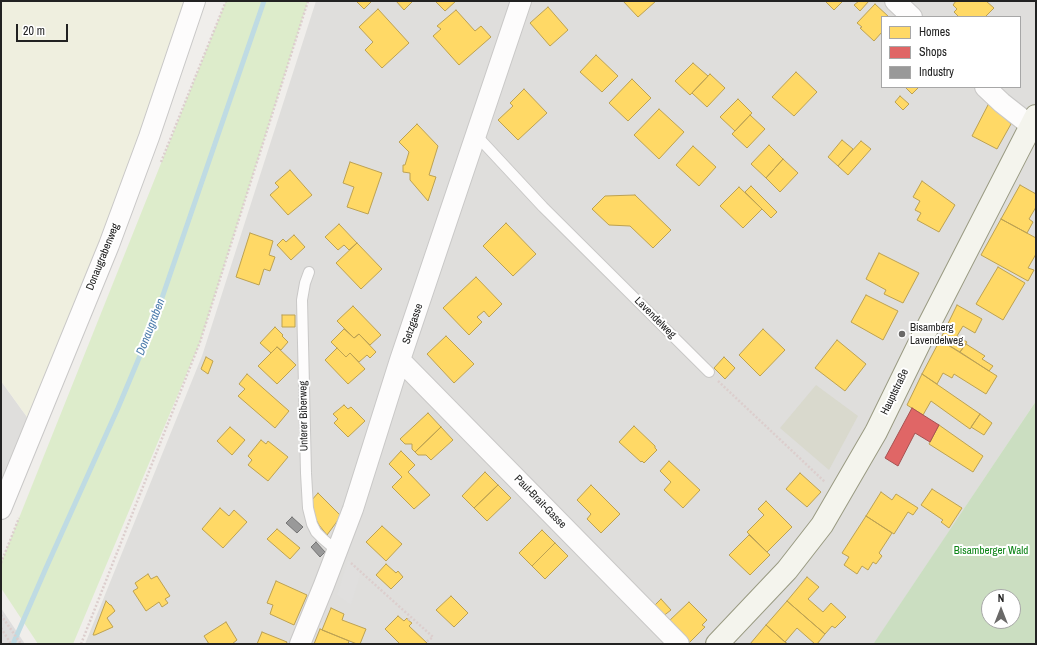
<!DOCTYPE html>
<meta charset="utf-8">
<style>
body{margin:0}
#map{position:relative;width:1037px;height:645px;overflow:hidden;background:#f0eeeb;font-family:"Archivo Narrow",sans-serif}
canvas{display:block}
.frame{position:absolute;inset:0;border:2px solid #222;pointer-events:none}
.legend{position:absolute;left:881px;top:16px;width:140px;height:72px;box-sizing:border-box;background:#fff;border:1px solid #a7a7a7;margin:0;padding:5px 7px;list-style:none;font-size:12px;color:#222}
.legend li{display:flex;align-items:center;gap:8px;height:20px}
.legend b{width:20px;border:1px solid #a7a7a7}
.north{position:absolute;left:981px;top:589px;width:40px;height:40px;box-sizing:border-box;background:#fff;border:1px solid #a7a7a7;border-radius:50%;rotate:0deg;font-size:11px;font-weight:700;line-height:16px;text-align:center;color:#222}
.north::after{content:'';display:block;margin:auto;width:14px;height:18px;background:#6a6968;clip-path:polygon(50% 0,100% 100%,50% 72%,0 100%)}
.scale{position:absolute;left:16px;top:24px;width:52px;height:18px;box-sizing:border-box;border:2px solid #222;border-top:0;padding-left:5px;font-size:12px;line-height:14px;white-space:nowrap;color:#222;-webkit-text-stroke:3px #fff;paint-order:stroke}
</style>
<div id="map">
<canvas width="1037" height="645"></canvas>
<div class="frame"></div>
<ul class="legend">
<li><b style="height:11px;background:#ffd966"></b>Homes</li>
<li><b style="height:11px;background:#e06666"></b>Shops</li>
<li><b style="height:11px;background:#999"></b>Industry</li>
</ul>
<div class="north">N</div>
<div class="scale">20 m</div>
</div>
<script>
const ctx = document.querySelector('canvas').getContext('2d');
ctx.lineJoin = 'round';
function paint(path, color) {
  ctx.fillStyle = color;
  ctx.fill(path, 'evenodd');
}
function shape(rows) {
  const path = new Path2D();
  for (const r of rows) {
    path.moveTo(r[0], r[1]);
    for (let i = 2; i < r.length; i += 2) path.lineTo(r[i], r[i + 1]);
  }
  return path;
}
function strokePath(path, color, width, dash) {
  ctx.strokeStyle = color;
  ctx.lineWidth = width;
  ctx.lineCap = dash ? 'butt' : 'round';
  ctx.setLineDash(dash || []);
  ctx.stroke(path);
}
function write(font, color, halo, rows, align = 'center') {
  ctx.font = font + ' "Archivo Narrow",sans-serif';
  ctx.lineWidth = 4;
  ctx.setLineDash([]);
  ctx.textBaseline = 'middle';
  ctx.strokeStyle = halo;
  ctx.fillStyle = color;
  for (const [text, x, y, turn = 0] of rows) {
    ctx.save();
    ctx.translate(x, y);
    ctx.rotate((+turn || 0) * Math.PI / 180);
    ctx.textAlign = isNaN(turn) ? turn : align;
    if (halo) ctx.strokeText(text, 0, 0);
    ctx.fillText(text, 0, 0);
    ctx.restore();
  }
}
paint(shape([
 [316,1,1036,1,1036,401,874,644,85,644,202,356],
 [882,17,1020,17,1020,87,882,87],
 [1,381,27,417,1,489]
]), '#dfdedc');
paint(shape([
 [816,385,858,416,829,470,780,428]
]), '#d9d9cd');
paint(shape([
 [1,1,190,1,98,252,27,417,1,381]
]), '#efefdf');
paint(shape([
 [226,1,308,1,200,342,73,644,38,644,1,588,1,563]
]), '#ddeccb');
paint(shape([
 [1036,401,1036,644,874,644,874,643],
 [989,597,1013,597,1013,621,989,621]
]), '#cbdec1');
paint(shape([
 [348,560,361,572,351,605,337,595]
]), '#e0dfde');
paint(shape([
 [1,608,25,644,1,644]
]), '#dedddd');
const homes = shape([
 [356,1,372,1,364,9,356,1],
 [396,1,413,1,404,10,396,1],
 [435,1,456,1,445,11,435,1],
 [623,1,656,1,638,17,623,1],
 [825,1,843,1,834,10,825,1],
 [859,1,869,1,860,11,854,5,859,1],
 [956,1,986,1,994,8,985,17,959,17,954,12,957,9,953,5,956,1],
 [875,4,889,17,882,17,882,32,874,41,860,28,862,27,857,23,875,4],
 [548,7,568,30,550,46,530,23,548,7],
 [378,9,409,43,382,68,365,50,373,42,359,27,378,9],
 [456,10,475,31,481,26,491,37,459,65,433,36,441,29,437,26,456,10],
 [596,55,618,76,602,92,580,72,596,55],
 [693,63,708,76,690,95,675,81,693,63],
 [796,72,817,92,794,116,772,97,796,72],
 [710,74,725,88,707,107,692,93,710,74],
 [632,79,651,98,628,121,609,103,632,79],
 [905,87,919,87,912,94,905,87],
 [524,89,547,113,518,140,498,120,513,106,510,103,524,89],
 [900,96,909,104,903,110,895,102,900,96],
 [738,99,752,113,735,131,720,117,738,99],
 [989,103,1011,124,997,149,972,136,989,103],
 [659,109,684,132,659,159,634,135,659,109],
 [750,115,765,129,747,148,732,134,750,115],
 [417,124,438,146,429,175,436,177,428,201,410,180,410,173,403,172,403,165,405,165,409,152,399,142,417,124],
 [842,140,853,149,838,166,828,157,842,140],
 [861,141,871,149,848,175,838,166,861,141],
 [769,145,783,159,766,178,751,164,769,145],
 [693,146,716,167,699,186,676,165,693,146],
 [783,159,798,173,780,192,766,178,783,159],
 [350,162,382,173,368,214,347,207,354,187,343,183,350,162],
 [290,170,312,195,288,215,270,195,279,187,275,183,290,170],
 [922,181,955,205,939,232,917,220,921,213,915,210,920,201,913,197,922,181],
 [1020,185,1036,194,1036,207,1029,219,1033,222,1027,233,1001,219,1020,185],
 [751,186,777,212,771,218,745,192,751,186],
 [739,187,762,209,743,228,720,206,739,187],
 [635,195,671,230,653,248,630,226,609,225,592,209,605,196,635,195],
 [1001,219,1036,238,1036,254,1028,268,1034,270,1028,281,981,255,1001,219],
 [506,223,536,254,513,276,483,246,506,223],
 [339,224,357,243,349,250,344,245,338,250,325,237,339,224],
 [250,233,273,241,269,255,275,257,270,271,264,269,259,285,236,277,250,233],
 [294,235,305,247,291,260,277,245,283,239,286,242,294,235],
 [357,243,382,269,361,289,336,263,357,243],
 [879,253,919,273,903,303,884,294,886,290,866,279,879,253],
 [998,267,1025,283,1003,320,976,304,998,267],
 [476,277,502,304,489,317,484,311,477,317,482,322,469,335,443,308,476,277],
 [866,295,898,311,883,340,851,322,866,295],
 [957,305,982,319,975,333,963,326,957,336,967,342,960,352,940,340,957,305],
 [353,306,381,335,370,345,359,334,354,338,337,321,353,306],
 [282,315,295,315,295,327,282,327,282,315],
 [275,327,283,335,282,336,288,342,281,350,277,347,271,353,260,343,275,327],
 [344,329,354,338,359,334,376,352,370,358,367,355,359,362,350,353,346,357,331,342,344,329],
 [763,329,785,350,760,376,739,355,763,329],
 [446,336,474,364,454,383,427,354,446,336],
 [837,340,866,364,845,391,815,368,837,340],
 [940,340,997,376,986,394,954,374,952,378,943,373,937,384,922,374,940,340],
 [966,344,985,356,982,359,993,366,989,371,960,352,966,344],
 [277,347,296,365,277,384,258,366,277,347],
 [337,348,346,357,350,353,365,369,348,384,325,360,337,348],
 [206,357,213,361,208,374,201,369,206,357],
 [724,357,735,368,725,379,714,368,724,357],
 [247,374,289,411,275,428,238,396,245,389,239,384,247,374],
 [922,374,980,414,970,429,931,401,923,415,907,405,922,374],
 [344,405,348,409,351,407,365,421,348,437,334,423,338,419,333,414,344,405],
 [428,413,441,427,415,452,412,449,412,444,405,444,400,439,428,413],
 [980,414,992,423,984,435,971,427,980,414],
 [939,425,983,456,973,472,929,444,939,425],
 [634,426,655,446,655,448,657,450,644,463,642,461,641,462,619,442,634,426],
 [230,427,245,440,232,455,217,441,230,427],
 [441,427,453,440,431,460,426,455,418,455,415,452,441,427],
 [261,440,266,444,268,441,288,457,268,481,248,465,252,460,248,456,261,440],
 [401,451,415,465,408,472,430,495,414,509,392,487,402,477,389,464,401,451],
 [669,461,700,490,683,508,664,490,671,482,660,471,669,461],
 [485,472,498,485,474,508,462,496,485,472],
 [800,473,821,492,807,507,786,489,800,473],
 [498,485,511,498,487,521,474,508,498,485],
 [591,485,620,514,601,533,587,519,591,514,577,500,591,485],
 [932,489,962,508,949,528,941,522,943,520,921,505,932,489],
 [881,492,892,500,896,494,918,508,913,515,908,512,894,534,866,516,881,492],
 [318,493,341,516,327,535,319,525,314,516,311,501,318,493],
 [766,501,792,527,767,552,747,532,764,515,758,509,766,501],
 [220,508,229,516,234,510,247,522,223,548,202,529,220,508],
 [866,516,892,533,879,553,882,556,876,564,873,562,868,570,862,566,857,574,844,565,849,557,842,553,866,516],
 [382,526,402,544,386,561,366,542,382,526],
 [277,529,300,548,290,559,267,539,277,529],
 [542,530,555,543,532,566,519,553,542,530],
 [749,535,770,555,750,575,729,555,749,535],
 [555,543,568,556,545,579,532,566,555,543],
 [386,564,396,573,398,571,403,577,391,589,376,575,386,564],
 [148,574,151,579,157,576,170,596,165,599,168,603,162,607,159,602,146,611,133,591,138,588,135,583,148,574],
 [807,577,819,587,808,599,823,612,831,603,846,617,835,628,832,626,825,634,787,601,807,577],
 [276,581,307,595,294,625,270,614,273,605,267,603,276,581],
 [451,596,468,613,454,627,436,610,451,596],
 [661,599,671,610,662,617,653,607,661,599],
 [106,601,110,605,111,605,115,611,107,618,113,627,95,635,93,635,106,601],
 [787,601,825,634,817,644,815,644,797,628,785,642,766,625,787,601],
 [689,602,707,620,702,625,705,627,689,643,668,622,689,602],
 [331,608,344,614,342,620,366,629,360,644,357,644,322,630,331,608],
 [398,616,404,621,407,618,408,620,412,623,409,626,428,644,400,644,385,629,398,616],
 [226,622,237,640,232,644,209,644,204,636,226,622],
 [766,625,785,642,788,644,750,644,766,625],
 [320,629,349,641,348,644,314,644,320,629],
 [262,632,287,642,286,644,257,644,262,632]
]);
paint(homes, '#ffd966');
strokePath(homes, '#bda252', 1);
const shops = shape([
 [912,408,939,425,930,442,915,433,898,466,885,458,912,408]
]);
paint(shops, '#e06666');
strokePath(shops, '#a75252', 1);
const industry = shape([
 [292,517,303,527,297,533,286,523,292,517],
 [316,542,325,552,320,557,311,547,316,542]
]);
paint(industry, '#999');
strokePath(industry, '#757575', 1);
strokePath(shape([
 [13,644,46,568,118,408,152,327,264,1]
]), '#bfdbe3', 5);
const service = shape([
 [476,135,543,207,709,372],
 [309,272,305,283,302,300,306,473,308,508,312,524,316,532,323,539,337,551]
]);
const minor = shape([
 [895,1,912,17],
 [985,87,1002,103,1030,125],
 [400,360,679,644],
 [1,509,109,245,149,137,195,1],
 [300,644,324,585,353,509,400,360,521,1]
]);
const secondary = shape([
 [717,644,787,570,822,525,876,432,920,342,1036,116]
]);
strokePath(service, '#c9c8c7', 12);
strokePath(minor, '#c9c8c7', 22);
strokePath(secondary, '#999a82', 24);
strokePath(shape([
 [161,162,226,1],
 [718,381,825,482],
 [1,563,19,518],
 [351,563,433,637,426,642],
 [1,615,21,644],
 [408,620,411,617],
 [1,628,11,644],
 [81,644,200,342,308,1]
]), '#dccecd', 2.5, [2, 2]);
strokePath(service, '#fdfcfc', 10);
strokePath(minor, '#fdfcfc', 20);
strokePath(secondary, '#f4f4ed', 22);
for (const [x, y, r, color] of [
 [902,334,4,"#6a6968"]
]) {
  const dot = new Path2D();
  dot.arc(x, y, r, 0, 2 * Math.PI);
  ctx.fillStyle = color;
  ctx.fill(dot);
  strokePath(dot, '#fff', 1.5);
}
write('11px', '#222', '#fff', [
 ["Donaugrabenweg",103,257,-68],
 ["Lavendelweg",655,318,45],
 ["Setzgasse",413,324,-71],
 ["Hauptstraße",895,392,-64],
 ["Unterer Biberweg",304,416,-91],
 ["Paul-Brait-Gasse",540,502,46]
]);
write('11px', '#222', '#fff', [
 ["Bisamberg",910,328],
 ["Lavendelweg",910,341]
], 'left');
write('11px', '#0c8416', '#fff', [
 ["Bisamberger Wald",991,551]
]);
write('italic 12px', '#4a7aab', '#fff', [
 ["Donaugraben",151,327,-69]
]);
</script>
